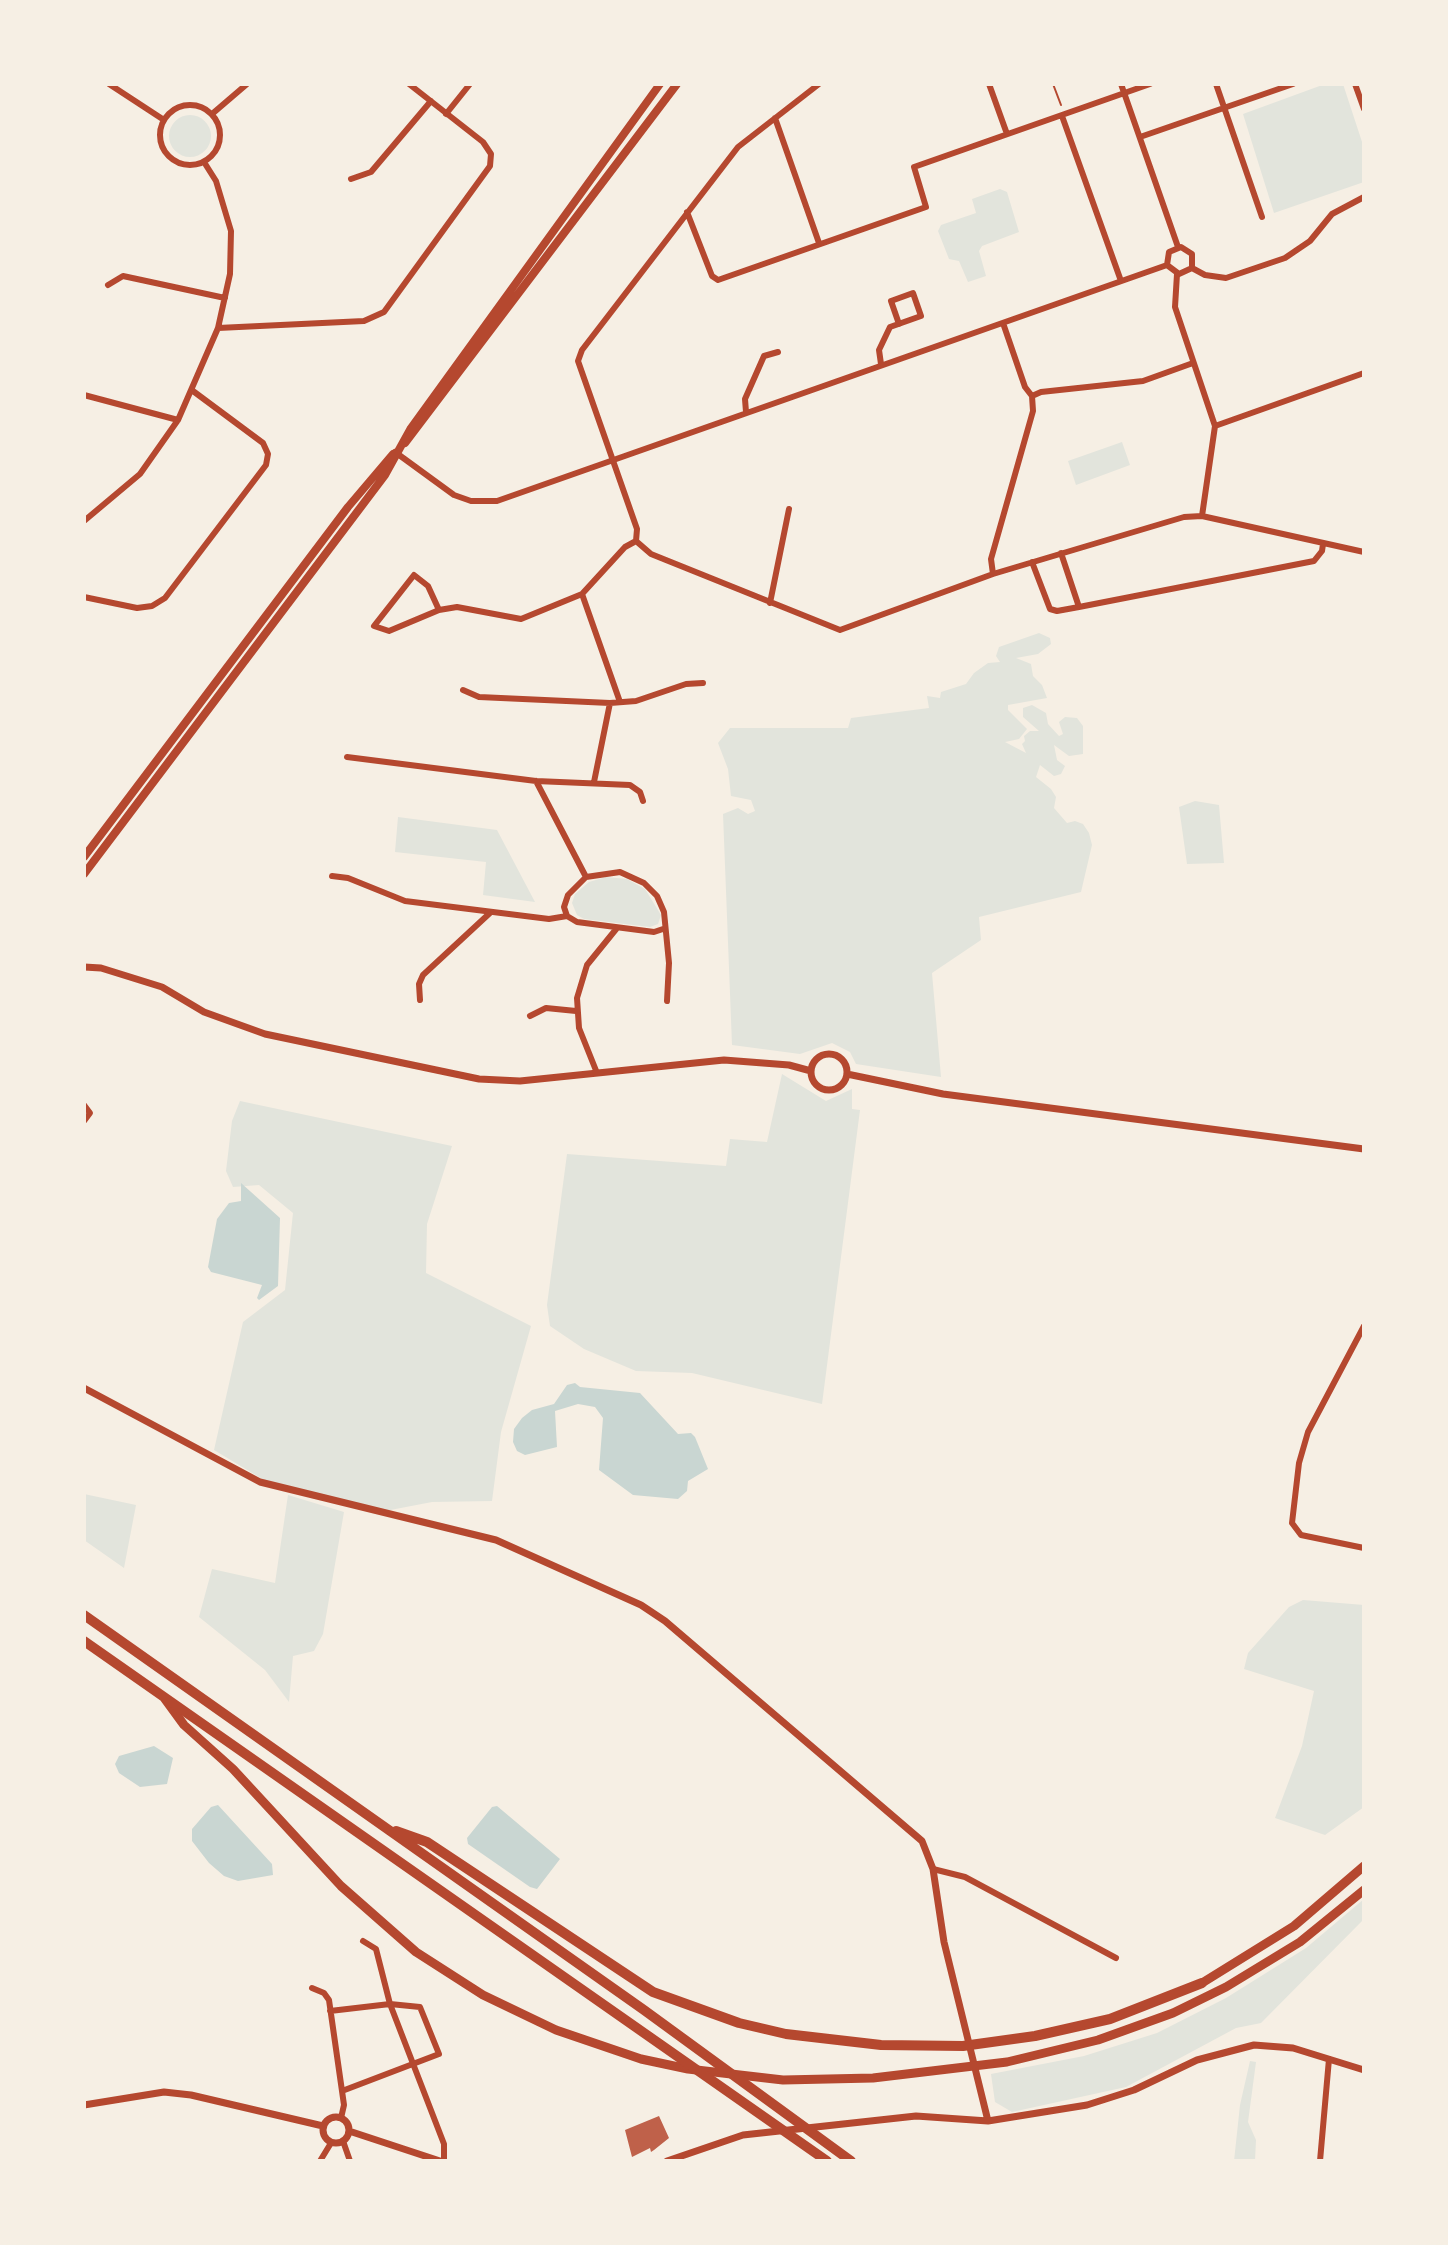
<!DOCTYPE html>
<style>
body{margin:0}
#map{position:relative;width:1448px;height:2245px;overflow:hidden;background:#f6efe4;font-family:"Varela Round",sans-serif}
canvas{display:block}
.frame{position:absolute;inset:0;border:86px solid #f6efe4;pointer-events:none}
</style>
<div id="map">
<canvas width="1448" height="2245"></canvas>
<div class="frame"></div>
</div>
<script>
const ctx = document.querySelector('canvas').getContext('2d');
ctx.lineJoin = 'round';
function paint(path, color) {
  ctx.fillStyle = color;
  ctx.fill(path, 'evenodd');
}
function shape(rows) {
  const path = new Path2D();
  for (const r of rows) {
    if (r.length === 3) {
      path.moveTo(r[0] + r[2], r[1]);
      path.arc(r[0], r[1], r[2], 0, 2 * Math.PI);
      continue;
    }
    path.moveTo(r[0], r[1]);
    for (let i = 2; i < r.length; i += 2) path.lineTo(r[i], r[i + 1]);
  }
  return path;
}
function strokePath(path, color, width, dash) {
  ctx.strokeStyle = color;
  ctx.lineWidth = width;
  ctx.lineCap = dash ? 'butt' : 'round';
  ctx.setLineDash(dash || []);
  ctx.stroke(path);
}
paint(shape([
 [1325,84,1343,84,1364,148,1364,182,1274,213,1243,114],
 [190,136,21],
 [1000,189,1007,192,1019,232,982,246,979,251,986,276,968,282,959,261,949,259,938,231,941,225,976,213,972,199],
 [1122,442,1130,465,1076,485,1068,461],
 [1039,633,1050,638,1051,644,1038,654,1016,658,1031,664,1033,676,1042,685,1047,698,1008,705,1008,710,1027,729,1019,739,1005,742,1026,753,1022,744,1025,741,1024,736,1030,731,1039,731,1023,717,1023,708,1032,705,1046,713,1048,724,1059,736,1063,734,1059,722,1065,717,1077,718,1083,726,1083,754,1069,756,1054,745,1057,760,1065,766,1061,774,1054,776,1040,765,1036,777,1051,789,1056,797,1054,808,1067,823,1075,821,1083,824,1089,833,1092,845,1081,892,979,917,981,940,932,973,941,1077,856,1064,850,1052,832,1043,800,1054,732,1045,723,814,738,808,748,814,755,811,751,800,731,796,728,769,718,743,730,728,848,728,851,718,929,708,927,696,940,698,941,692,966,684,974,673,988,663,1000,662,996,656,999,647],
 [1195,801,1219,805,1224,863,1187,864,1179,807],
 [398,817,497,830,535,902,483,895,486,862,395,852],
 [606,877,627,879,645,889,661,915,658,924,650,927,584,919,577,915,572,903,575,894,589,882],
 [782,1074,826,1101,852,1089,852,1109,860,1110,822,1404,692,1373,636,1371,584,1349,550,1326,547,1305,567,1154,726,1166,730,1139,767,1142],
 [240,1101,452,1146,427,1224,426,1273,531,1326,501,1432,492,1501,432,1502,380,1512,279,1489,214,1450,243,1322,285,1290,293,1213,259,1185,233,1187,226,1171,232,1121],
 [84,1494,136,1505,124,1568,84,1540],
 [288,1495,344,1512,323,1634,314,1651,293,1656,289,1702,265,1670,199,1617,212,1569,275,1583],
 [1303,1600,1364,1605,1364,1807,1325,1835,1275,1818,1302,1746,1314,1691,1244,1669,1248,1653,1289,1607],
 [1364,1899,1364,1919,1261,2023,1236,2028,1126,2087,1012,2112,995,2102,991,2074,1084,2056,1157,2033,1226,1998,1306,1948],
 [1250,2061,1256,2062,1248,2122,1256,2140,1255,2161,1234,2161,1240,2105]
]), '#e2e4dc');
paint(shape([
 [241,1183,280,1218,278,1286,259,1300,257,1298,262,1285,211,1272,208,1267,217,1219,229,1203,241,1201],
 [575,1383,580,1387,640,1393,678,1434,691,1433,695,1437,708,1469,688,1481,687,1491,678,1499,633,1495,599,1470,603,1418,595,1407,578,1404,555,1411,557,1447,525,1455,517,1451,513,1442,514,1429,522,1418,532,1410,554,1404,567,1385],
 [154,1746,173,1758,167,1784,140,1787,119,1773,115,1764,119,1756],
 [218,1805,272,1864,273,1875,238,1881,224,1876,209,1863,192,1841,192,1829,211,1807],
 [497,1806,560,1859,537,1889,530,1887,468,1844,467,1838,492,1807]
]), '#c9d6d2');
paint(shape([
 [659,2116,669,2138,654,2150,651,2152,650,2148,632,2157,625,2130]
]), '#bf614a');
strokePath(shape([
 [1053,84,1061,105]
]), '#b5482f', 2);
strokePath(shape([
 [109,84,164,120],
 [819,84,738,147,582,350,578,361,637,529,636,541,651,554,840,630,993,574,1184,517,1202,516,1364,552],
 [989,84,1007,134],
 [1121,84,1178,247],
 [1216,84,1262,217],
 [1355,84,1364,109],
 [190,135,30],
 [212,114,247,84],
 [446,114,470,84],
 [1062,116,1121,281],
 [775,118,819,243],
 [1140,137,1293,84],
 [351,179,371,172,431,101],
 [687,212,712,276,718,280,926,207,914,167,1150,84],
 [1167,265,1169,252,1181,247,1192,254,1192,268],
 [1167,265,1179,274,1192,268],
 [1192,268,1205,275,1226,278,1285,258,1310,241,1332,214,1364,197],
 [1177,274,1175,307,1215,426,1202,516],
 [108,285,123,276,225,298],
 [218,328,364,321,384,312,490,166,491,154,483,142,409,84],
 [881,364,879,350,890,327,921,316,913,293,891,301,899,324],
 [84,395,178,420],
 [1032,396,1041,392,1143,381,1193,363],
 [746,412,745,399,764,356,778,352],
 [1215,426,1364,373],
 [395,452,454,495,471,501,497,501,1167,265],
 [84,521,140,474,178,420,218,328,230,274,231,231,216,181,204,162],
 [1061,553,1079,607,1314,561,1322,551,1323,544],
 [1032,562,1050,609,1057,611,1079,607],
 [993,574,991,559,1033,411,1032,396,1025,387,1003,323],
 [582,594,620,702],
 [84,597,137,608,152,606,165,598,266,465,268,454,263,443,193,391],
 [770,603,789,509],
 [439,610,428,586,414,575,374,626,389,631,439,610,457,607,521,619,582,594,625,547,636,541],
 [463,690,479,697,610,703,636,701,686,684,703,683],
 [347,757,536,781,630,785,640,792,643,801],
 [536,781,586,877],
 [594,782,610,703],
 [332,876,348,878,405,901,549,919,567,916,577,922,654,932,663,929],
 [567,916,564,907,568,895,586,877,620,872,644,883,657,896,664,912,669,963,667,1001],
 [420,1000,419,984,423,975,491,912],
 [530,1016,546,1008,576,1011],
 [597,1073,579,1028,577,998,587,965,617,928],
 [84,1105,90,1113,84,1121],
 [1364,1326,1308,1432,1299,1463,1292,1523,1301,1535,1364,1548],
 [933,1869,965,1877,1116,1958],
 [312,1988,324,1993,329,2000,344,2105,341,2118],
 [330,2011,390,2004,444,2144,444,2161],
 [342,2091,439,2054,420,2007,390,2004,376,1949,363,1941],
 [343,2141,350,2161],
 [320,2161,331,2143],
 [1320,2161,1329,2059]
]), '#b5482f', 6);
strokePath(shape([
 [84,967,101,968,162,987,204,1012,265,1034,479,1079,520,1081,724,1060,789,1065,811,1071],
 [829,1072,18],
 [847,1074,943,1094,1364,1149],
 [84,1388,260,1482,496,1540,641,1605,665,1621,922,1841,933,1869,944,1942,988,2121],
 [84,2105,164,2092,191,2095,323,2126],
 [336,2130,13],
 [349,2131,440,2161],
 [667,2161,743,2135,916,2116,988,2121,1087,2105,1134,2090,1197,2060,1254,2045,1293,2048,1364,2070]
]), '#b5482f', 7);
strokePath(shape([
 [405,443,677,84],
 [84,857,348,507,393,454],
 [84,874,385,475,411,428,660,84]
]), '#b5482f', 8);
strokePath(shape([
 [165,1699,184,1725,233,1769,341,1886,416,1952,483,1995,556,2030,641,2059,688,2069,783,2080,873,2078,1007,2062,1098,2040,1173,2013,1226,1987,1300,1942,1364,1890],
 [1202,1983,1294,1926,1364,1866]
]), '#b5482f', 9);
strokePath(shape([
 [84,1615,644,2010,851,2161],
 [84,1641,827,2161],
 [396,1831,427,1842,653,1992,739,2023,786,2034,881,2045,963,2046,1035,2036,1110,2019,1202,1983]
]), '#b5482f', 10);
</script>
